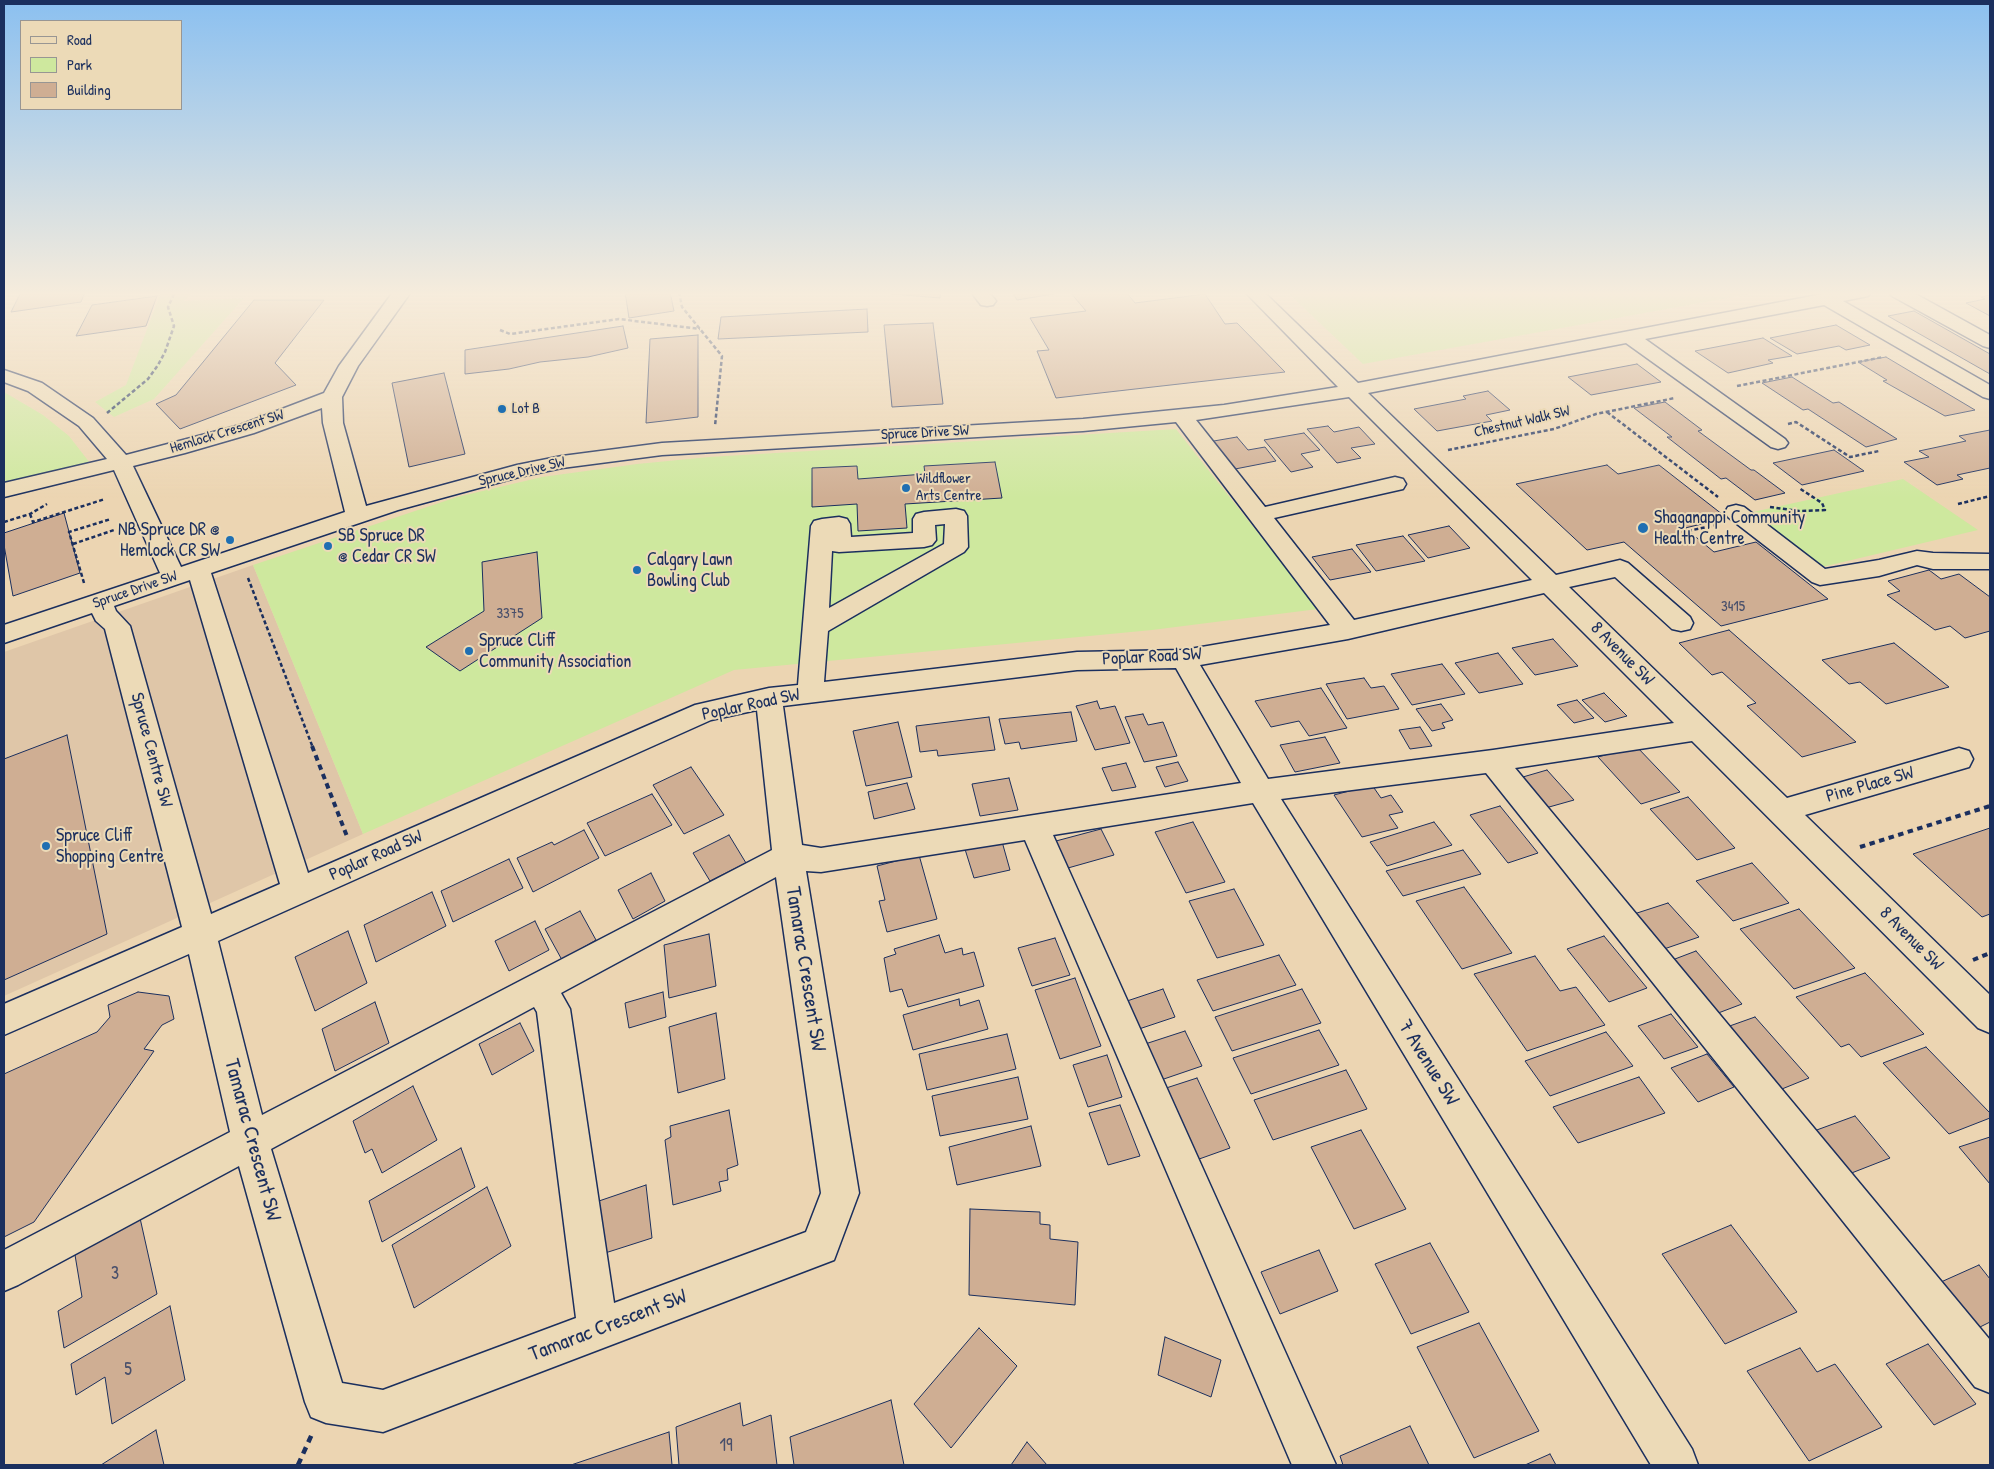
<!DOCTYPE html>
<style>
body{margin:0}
#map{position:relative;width:1994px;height:1469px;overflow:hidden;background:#ecd5b2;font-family:"Patrick Hand",sans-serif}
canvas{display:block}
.frame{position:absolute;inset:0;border:5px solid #1b2f5e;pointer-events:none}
.legend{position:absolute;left:20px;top:20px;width:162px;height:90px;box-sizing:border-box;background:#ecdab7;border:1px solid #989693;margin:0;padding:6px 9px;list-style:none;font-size:15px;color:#1b2f5e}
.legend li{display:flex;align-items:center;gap:10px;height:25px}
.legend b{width:25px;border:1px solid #989693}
</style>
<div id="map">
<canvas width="1994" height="1469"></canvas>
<div class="frame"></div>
<ul class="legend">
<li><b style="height:6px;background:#ecdab7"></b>Road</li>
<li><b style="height:14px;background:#cee89e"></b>Park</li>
<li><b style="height:14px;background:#cfae93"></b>Building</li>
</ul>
</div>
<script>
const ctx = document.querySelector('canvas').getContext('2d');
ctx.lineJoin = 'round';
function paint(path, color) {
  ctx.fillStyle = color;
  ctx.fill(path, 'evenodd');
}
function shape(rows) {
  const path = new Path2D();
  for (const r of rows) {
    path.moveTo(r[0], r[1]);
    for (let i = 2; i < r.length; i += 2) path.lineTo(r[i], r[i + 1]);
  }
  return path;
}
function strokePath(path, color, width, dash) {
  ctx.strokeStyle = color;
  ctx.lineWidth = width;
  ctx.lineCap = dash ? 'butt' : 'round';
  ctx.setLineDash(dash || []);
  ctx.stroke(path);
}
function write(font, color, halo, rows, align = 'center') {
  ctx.font = font + ' "Patrick Hand",sans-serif';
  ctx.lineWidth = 4;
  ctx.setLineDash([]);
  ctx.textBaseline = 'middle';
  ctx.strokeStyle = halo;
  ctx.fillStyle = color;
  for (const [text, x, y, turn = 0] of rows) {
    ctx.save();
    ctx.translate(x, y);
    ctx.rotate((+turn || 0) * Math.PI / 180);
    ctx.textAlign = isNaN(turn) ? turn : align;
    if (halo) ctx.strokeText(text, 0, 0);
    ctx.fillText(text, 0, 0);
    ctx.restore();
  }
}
paint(shape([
 [253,565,363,834,4,996,4,652]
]), '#dfc6a8');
paint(shape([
 [161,292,192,292,184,301,244,298,154,399,114,417,95,402,126,385],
 [1287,292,1761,292,1363,364],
 [4,392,43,415,69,436,90,463,4,482],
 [1176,429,1318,609,1152,630,734,670,363,834,253,565,457,497,542,477,637,464,709,457],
 [1903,479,1978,530,1822,567,1753,512]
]), '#cee89e');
const building = shape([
 [21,292,85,292,81,302,11,312,21,292],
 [625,292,670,292,674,311,629,318,625,292],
 [868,292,941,292,940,298,868,292],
 [1012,292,1066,292,1017,300,1012,292],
 [1070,292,1126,292,1135,303,1205,294,1225,324,1237,323,1285,372,1056,398,1037,351,1049,350,1030,318,1086,311,1070,292],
 [1990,295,1990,316,1966,303,1985,299,1981,297,1990,295],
 [157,296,146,326,76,336,92,305,157,296],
 [254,300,324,300,275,363,296,385,180,429,156,404,176,395,254,300],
 [867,309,868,332,718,339,721,317,867,309],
 [1914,311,1990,354,1990,374,1888,316,1914,311],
 [933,323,943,404,892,407,884,325,933,323],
 [1836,325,1870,345,1846,350,1839,346,1797,354,1770,338,1836,325],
 [623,326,628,348,588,357,540,362,509,369,465,374,465,350,623,326],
 [698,335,698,417,646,423,650,339,698,335],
 [1763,338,1792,356,1768,360,1773,363,1728,373,1695,351,1763,338],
 [1886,357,1975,410,1945,416,1883,381,1887,380,1858,362,1886,357],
 [1637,364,1661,382,1591,395,1568,377,1637,364],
 [444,373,465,454,409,467,392,383,444,373],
 [1792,377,1833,403,1839,402,1897,439,1866,447,1808,409,1803,410,1762,383,1792,377],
 [1488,391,1510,410,1486,415,1492,421,1437,431,1414,409,1466,399,1463,396,1488,391],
 [1665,402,1702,430,1698,431,1751,470,1754,470,1785,493,1755,500,1726,478,1721,479,1667,437,1672,437,1634,408,1665,402],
 [1328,426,1334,432,1359,427,1375,444,1351,448,1361,458,1337,463,1307,429,1328,426],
 [1990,430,1990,468,1957,475,1963,479,1937,485,1904,462,1929,457,1919,451,1966,441,1959,436,1990,430],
 [1304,433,1320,450,1301,454,1313,467,1291,472,1264,440,1304,433],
 [1237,437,1248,450,1265,447,1276,461,1230,470,1208,442,1237,437],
 [1834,450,1864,471,1802,485,1773,463,1834,450],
 [995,462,1002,498,905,504,907,528,858,531,857,504,812,507,812,468,857,466,858,479,925,474,924,466,995,462],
 [1607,465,1618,474,1659,465,1727,518,1685,528,1714,552,1756,542,1828,599,1721,626,1624,542,1587,550,1516,484,1607,465],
 [64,513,80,573,13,596,4,545,4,533,64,513],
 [1449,526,1470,548,1428,558,1408,535,1449,526],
 [1403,536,1425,561,1376,571,1356,545,1403,536],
 [1352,549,1371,572,1330,580,1312,557,1352,549],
 [537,552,542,618,460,671,426,647,484,611,482,562,537,552],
 [1929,570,1941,579,1959,574,1990,597,1990,631,1965,638,1950,626,1935,630,1887,595,1900,591,1888,581,1929,570],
 [1729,630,1856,742,1802,757,1747,706,1756,703,1722,672,1712,675,1679,643,1729,630],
 [1553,639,1578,666,1535,675,1512,648,1553,639],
 [1894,643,1949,687,1886,704,1860,682,1849,684,1822,660,1894,643],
 [1498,653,1523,684,1479,693,1455,663,1498,653],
 [1442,664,1465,694,1412,705,1391,674,1442,664],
 [1364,678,1371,688,1384,686,1399,709,1347,719,1326,684,1364,678],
 [1321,688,1347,728,1309,736,1299,721,1271,727,1255,701,1321,688],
 [1604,693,1627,716,1605,722,1582,700,1604,693],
 [1577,700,1594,718,1574,723,1557,705,1577,700],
 [1097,701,1100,709,1115,706,1130,743,1095,750,1076,706,1097,701],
 [1441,704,1453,720,1442,723,1445,728,1432,731,1416,709,1441,704],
 [1071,712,1077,741,1021,749,1019,742,1005,744,999,719,1071,712],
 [1143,714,1148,725,1163,722,1177,756,1144,762,1125,717,1143,714],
 [989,717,995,750,938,756,937,750,920,752,916,726,989,717],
 [898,722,912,777,866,786,853,731,898,722],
 [1420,727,1432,746,1410,749,1399,730,1420,727],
 [67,735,107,934,4,980,4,759,67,735],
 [1325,737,1340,763,1295,772,1280,745,1325,737],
 [1636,746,1680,792,1641,804,1598,757,1636,746],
 [1178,762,1188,781,1165,787,1156,767,1178,762],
 [1126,763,1136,787,1112,791,1102,768,1126,763],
 [691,767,724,815,684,834,653,785,691,767],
 [1547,770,1574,800,1542,809,1516,779,1547,770],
 [1009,778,1018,810,980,816,972,784,1009,778],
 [907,783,915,809,874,819,868,792,907,783],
 [1372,785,1381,798,1391,795,1403,812,1389,815,1398,828,1362,837,1334,795,1372,785],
 [652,794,672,825,605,856,587,823,652,794],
 [1688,797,1735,848,1697,860,1650,809,1688,797],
 [1500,806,1538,853,1508,863,1470,815,1500,806],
 [1193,822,1225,882,1186,893,1155,832,1193,822],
 [1434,822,1452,845,1387,866,1370,842,1434,822],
 [1990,828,1990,914,1982,917,1913,854,1990,828],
 [1101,829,1114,855,1068,868,1056,841,1101,829],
 [584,830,599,858,533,892,517,858,552,842,554,845,584,830],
 [729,835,746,863,710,881,693,853,729,835],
 [1001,838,1010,870,974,878,964,846,1001,838],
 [1463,850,1481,874,1403,896,1386,871,1463,850],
 [919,855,937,919,887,932,879,901,885,900,877,866,919,855],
 [509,859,523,888,453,922,441,891,509,859],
 [1752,863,1789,903,1733,921,1696,881,1752,863],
 [651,873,665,901,633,919,618,890,651,873],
 [1464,887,1512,953,1462,969,1416,901,1464,887],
 [1234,889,1264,945,1217,958,1189,901,1234,889],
 [432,892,446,926,376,962,364,925,432,892],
 [1668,903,1699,937,1664,949,1634,914,1668,903],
 [1799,909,1855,968,1794,989,1740,929,1799,909],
 [580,911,596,940,562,960,545,929,580,911],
 [535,921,549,950,509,971,495,941,535,921],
 [348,931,367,983,315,1011,295,957,348,931],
 [709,934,716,986,669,998,664,945,709,934],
 [939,935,945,953,962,948,963,955,974,952,984,986,908,1007,902,989,890,992,884,958,896,954,894,949,939,935],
 [1604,936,1647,988,1609,1002,1567,949,1604,936],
 [1055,938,1070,975,1032,986,1018,948,1055,938],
 [1696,951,1742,1004,1713,1015,1667,962,1696,951],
 [1279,955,1296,985,1213,1011,1197,980,1279,955],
 [1535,956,1560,991,1576,987,1605,1025,1527,1051,1474,974,1535,956],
 [1865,973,1924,1034,1861,1057,1849,1044,1841,1047,1796,997,1865,973],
 [1075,978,1101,1046,1060,1059,1035,990,1075,978],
 [1163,989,1175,1017,1136,1030,1124,1002,1163,989],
 [1302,989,1321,1023,1232,1051,1215,1017,1302,989],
 [138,992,169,996,174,1019,162,1025,144,1049,154,1051,34,1222,4,1237,4,1074,97,1032,110,1017,108,1005,138,992],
 [663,992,666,1017,629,1028,625,1003,663,992],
 [959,999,960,1006,979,1000,988,1029,913,1050,903,1015,959,999],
 [375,1002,389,1043,335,1071,322,1029,375,1002],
 [716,1013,725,1079,678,1093,669,1027,716,1013],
 [1671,1014,1698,1047,1664,1059,1638,1026,1671,1014],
 [1755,1017,1809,1078,1777,1091,1724,1028,1755,1017],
 [520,1023,534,1051,492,1075,479,1044,520,1023],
 [1319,1030,1339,1065,1251,1094,1233,1058,1319,1030],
 [1185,1031,1202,1066,1155,1082,1139,1046,1185,1031],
 [1606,1032,1633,1066,1550,1096,1525,1061,1606,1032],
 [1007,1034,1016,1069,927,1090,919,1054,1007,1034],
 [1926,1047,1990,1113,1990,1118,1949,1134,1883,1063,1926,1047],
 [1707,1054,1734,1087,1698,1102,1671,1068,1707,1054],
 [1107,1055,1122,1097,1088,1107,1073,1065,1107,1055],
 [1346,1070,1367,1109,1273,1140,1254,1100,1346,1070],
 [1018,1077,1028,1119,940,1136,932,1096,1018,1077],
 [1639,1077,1665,1113,1578,1143,1553,1107,1639,1077],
 [1197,1078,1230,1148,1188,1163,1157,1091,1197,1078],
 [413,1086,437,1140,382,1173,372,1149,365,1153,353,1121,413,1086],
 [1120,1105,1140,1156,1108,1165,1089,1113,1120,1105],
 [729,1110,738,1165,727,1169,728,1180,719,1182,721,1191,673,1205,665,1140,671,1137,670,1126,729,1110],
 [1855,1116,1890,1158,1849,1174,1814,1131,1855,1116],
 [1031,1126,1041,1166,957,1185,949,1147,1031,1126],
 [1361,1130,1406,1209,1354,1229,1311,1147,1361,1130],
 [1990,1137,1990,1184,1959,1147,1990,1137],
 [461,1148,475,1187,382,1242,369,1201,461,1148],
 [646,1185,652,1238,602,1254,596,1202,646,1185],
 [487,1187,511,1246,414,1308,392,1245,487,1187],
 [970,1209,1040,1212,1040,1224,1050,1225,1050,1239,1078,1242,1075,1305,969,1295,970,1209],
 [140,1218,157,1294,64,1348,58,1311,82,1297,75,1255,140,1218],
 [1731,1225,1797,1312,1725,1344,1662,1254,1731,1225],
 [1430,1243,1469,1312,1411,1334,1375,1264,1430,1243],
 [1319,1250,1338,1291,1280,1314,1261,1272,1319,1250],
 [1979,1265,1990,1279,1990,1322,1980,1327,1941,1282,1979,1265],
 [170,1306,185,1380,112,1424,105,1377,76,1395,71,1364,170,1306],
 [1479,1323,1539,1431,1474,1458,1417,1347,1479,1323],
 [979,1328,1017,1366,951,1448,914,1404,979,1328],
 [1165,1337,1221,1360,1211,1397,1158,1375,1165,1337],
 [1928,1344,1976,1404,1934,1425,1886,1364,1928,1344],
 [1800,1348,1817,1372,1835,1364,1882,1427,1809,1461,1747,1371,1800,1348],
 [891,1400,904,1465,794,1465,790,1437,891,1400],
 [740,1403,743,1426,771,1415,777,1465,679,1465,676,1427,740,1403],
 [1410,1426,1429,1465,1343,1465,1340,1456,1410,1426],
 [156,1430,164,1465,101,1465,156,1430],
 [669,1432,672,1465,571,1465,669,1432],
 [1027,1442,1047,1465,1011,1465,1027,1442],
 [1550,1454,1556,1465,1525,1465,1550,1454]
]);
paint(building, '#cfae93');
strokePath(building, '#1b2f5e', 1);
const minor = shape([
 [393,292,411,292,358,366,342,397,343,423,366,506,517,465,562,456,662,443,1083,419,1224,405,1338,387,1245,292,1264,292,1358,383,1833,292,1871,292,1868,296,1843,301,1990,385,1990,399,1983,397,1824,305,1645,339,1785,439,1788,443,1785,447,1778,449,1771,447,1626,343,1368,393,1556,575,1620,560,1628,563,1690,617,1693,623,1690,629,1681,631,1672,629,1615,577,1569,587,1787,798,1959,748,1969,751,1973,759,1969,767,1805,815,1990,995,1990,1033,1978,1028,1692,741,1515,768,1990,1340,1990,1393,1975,1387,1486,773,1281,799,1692,1449,1698,1465,1651,1465,1253,803,1053,835,1336,1465,1292,1465,1025,840,821,872,806,871,859,1193,834,1260,383,1432,326,1423,311,1417,305,1402,239,1166,18,1285,4,1291,4,1250,230,1132,189,954,4,1035,4,1004,182,927,105,629,96,621,92,613,4,643,4,625,160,573,114,470,4,497,4,483,107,459,79,426,28,391,4,382,4,370,42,383,93,418,126,455,240,425,324,393,339,366,393,292],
 [1349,397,1532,580,1354,620,1274,518,1403,489,1406,484,1403,479,1395,477,1265,507,1196,420,1349,397],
 [322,408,323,423,345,512,181,567,133,466,185,453,254,433,322,408],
 [1176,422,1330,625,1184,650,1077,652,824,682,828,631,964,552,968,547,967,516,964,511,956,509,924,512,916,514,913,519,913,533,851,537,850,524,847,519,839,517,822,519,814,521,811,526,798,685,769,688,695,705,308,873,211,573,398,510,519,477,562,468,662,455,1083,431,1176,422],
 [945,524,944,544,829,608,832,551,839,552,924,547,932,545,936,540,935,525,945,524],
 [190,580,280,884,211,914,130,626,116,611,114,606,190,580],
 [1544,593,1674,723,1493,750,1268,779,1200,665,1348,639,1544,593],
 [1176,668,1241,783,821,848,802,845,783,706,1077,670,1176,668],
 [757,710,772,850,262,1115,218,941,711,720,757,710],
 [776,877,821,1193,806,1232,614,1303,570,1009,561,993,776,877],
 [534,1007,537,1012,576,1318,383,1390,342,1383,271,1149,534,1007],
 [971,292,989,292,996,301,993,305,987,306,981,305,971,292],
 [1889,292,1912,292,1990,335,1990,348,1983,346,1892,296,1889,292],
 [1736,505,1744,507,1825,569,1879,560,1917,551,1933,553,1990,554,1990,569,1933,569,1917,565,1879,576,1820,585,1812,582,1728,517,1725,512,1728,507,1736,505]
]);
strokePath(minor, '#1b2f5e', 3);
strokePath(shape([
 [679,292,682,307,722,356,715,426],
 [500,330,510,334,619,319,700,329],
 [1737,386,1883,357],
 [1607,412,1718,497],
 [107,413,148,379,158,365,165,352,174,326,168,307,175,292],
 [1788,424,1796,422,1850,457,1879,451],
 [1448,450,1554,429,1596,414,1675,398],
 [1958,504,1990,496],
 [1770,507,1799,511,1825,510,1822,503,1799,488],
 [30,514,33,522,105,499],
 [4,522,30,514,47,504],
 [1688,531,1716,525],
 [73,544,114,530],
 [248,578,313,748],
 [84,583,69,532,111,519]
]), '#1b2f5e', 2.5, [4, 2.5]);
strokePath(shape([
 [312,746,348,839],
 [1860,847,1990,806],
 [1973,960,1990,953]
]), '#1b2f5e', 4, [5.5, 4.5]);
strokePath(shape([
 [298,1465,312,1434]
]), '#1b2f5e', 4.5, [7, 5.5]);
paint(minor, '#ecdab7');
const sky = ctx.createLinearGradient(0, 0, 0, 498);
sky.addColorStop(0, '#8bc0f0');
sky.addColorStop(0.59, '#f6ecdc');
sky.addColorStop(1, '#f6ecdc00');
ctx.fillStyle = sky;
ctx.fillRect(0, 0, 1994, 498);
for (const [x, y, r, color] of [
 [502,409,5,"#1f6fb2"],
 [906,488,5,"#1f6fb2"],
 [1643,528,6,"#1f6fb2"],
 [230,540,5,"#1f6fb2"],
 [328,546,5,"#1f6fb2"],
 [637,570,5,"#1f6fb2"],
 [469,651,5,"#1f6fb2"],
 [46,846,5,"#1f6fb2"]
]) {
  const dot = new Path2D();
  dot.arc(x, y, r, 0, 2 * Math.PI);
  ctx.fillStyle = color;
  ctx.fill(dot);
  strokePath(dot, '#ecdab7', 2);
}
write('15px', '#1b2f5e', '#ecdab7', [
 ["Lot B",512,409],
 ["Wildflower",916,479],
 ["Arts Centre",916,496]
], 'left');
write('15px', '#1b2f5e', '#ecdab7', [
 ["Chestnut Walk SW",1522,422,-13],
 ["Hemlock Crescent SW",227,432,-17],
 ["Spruce Drive SW",925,433,-3],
 ["Spruce Drive SW",522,472,-13],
 ["Spruce Drive SW",135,590,-19]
]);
write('15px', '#484f6b', null, [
 ["3415",1733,607],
 ["3375",510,614]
]);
write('18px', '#1b2f5e', '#ecdab7', [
 ["Shaganappi Community",1654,518],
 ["Health Centre",1654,539],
 ["NB Spruce DR @",220,530,"right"],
 ["Hemlock CR SW",220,551,"right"],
 ["SB Spruce DR",338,536],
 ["@ Cedar CR SW",338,557],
 ["Calgary Lawn",647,560],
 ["Bowling Club",647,581],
 ["Spruce Cliff",479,641],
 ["Community Association",479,662],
 ["Spruce Cliff",56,836],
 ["Shopping Centre",56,857]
], 'left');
write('18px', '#1b2f5e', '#ecdab7', [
 ["8 Avenue SW",1622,654,45],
 ["Poplar Road SW",1152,657,-3],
 ["Poplar Road SW",751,705,-12],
 ["Spruce Centre SW",151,750,75],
 ["Pine Place SW",1870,785,-16],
 ["Poplar Road SW",376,856,-24],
 ["8 Avenue SW",1911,939,45]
]);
write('18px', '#484f6b', null, [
 ["3",115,1274],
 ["5",128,1370],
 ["19",726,1446]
]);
write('21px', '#1b2f5e', '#ecdab7', [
 ["Tamarac Crescent SW",805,969,81],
 ["7 Avenue SW",1428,1063,58],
 ["Tamarac Crescent SW",252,1140,75],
 ["Tamarac Crescent SW",608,1326,-21]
]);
</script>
